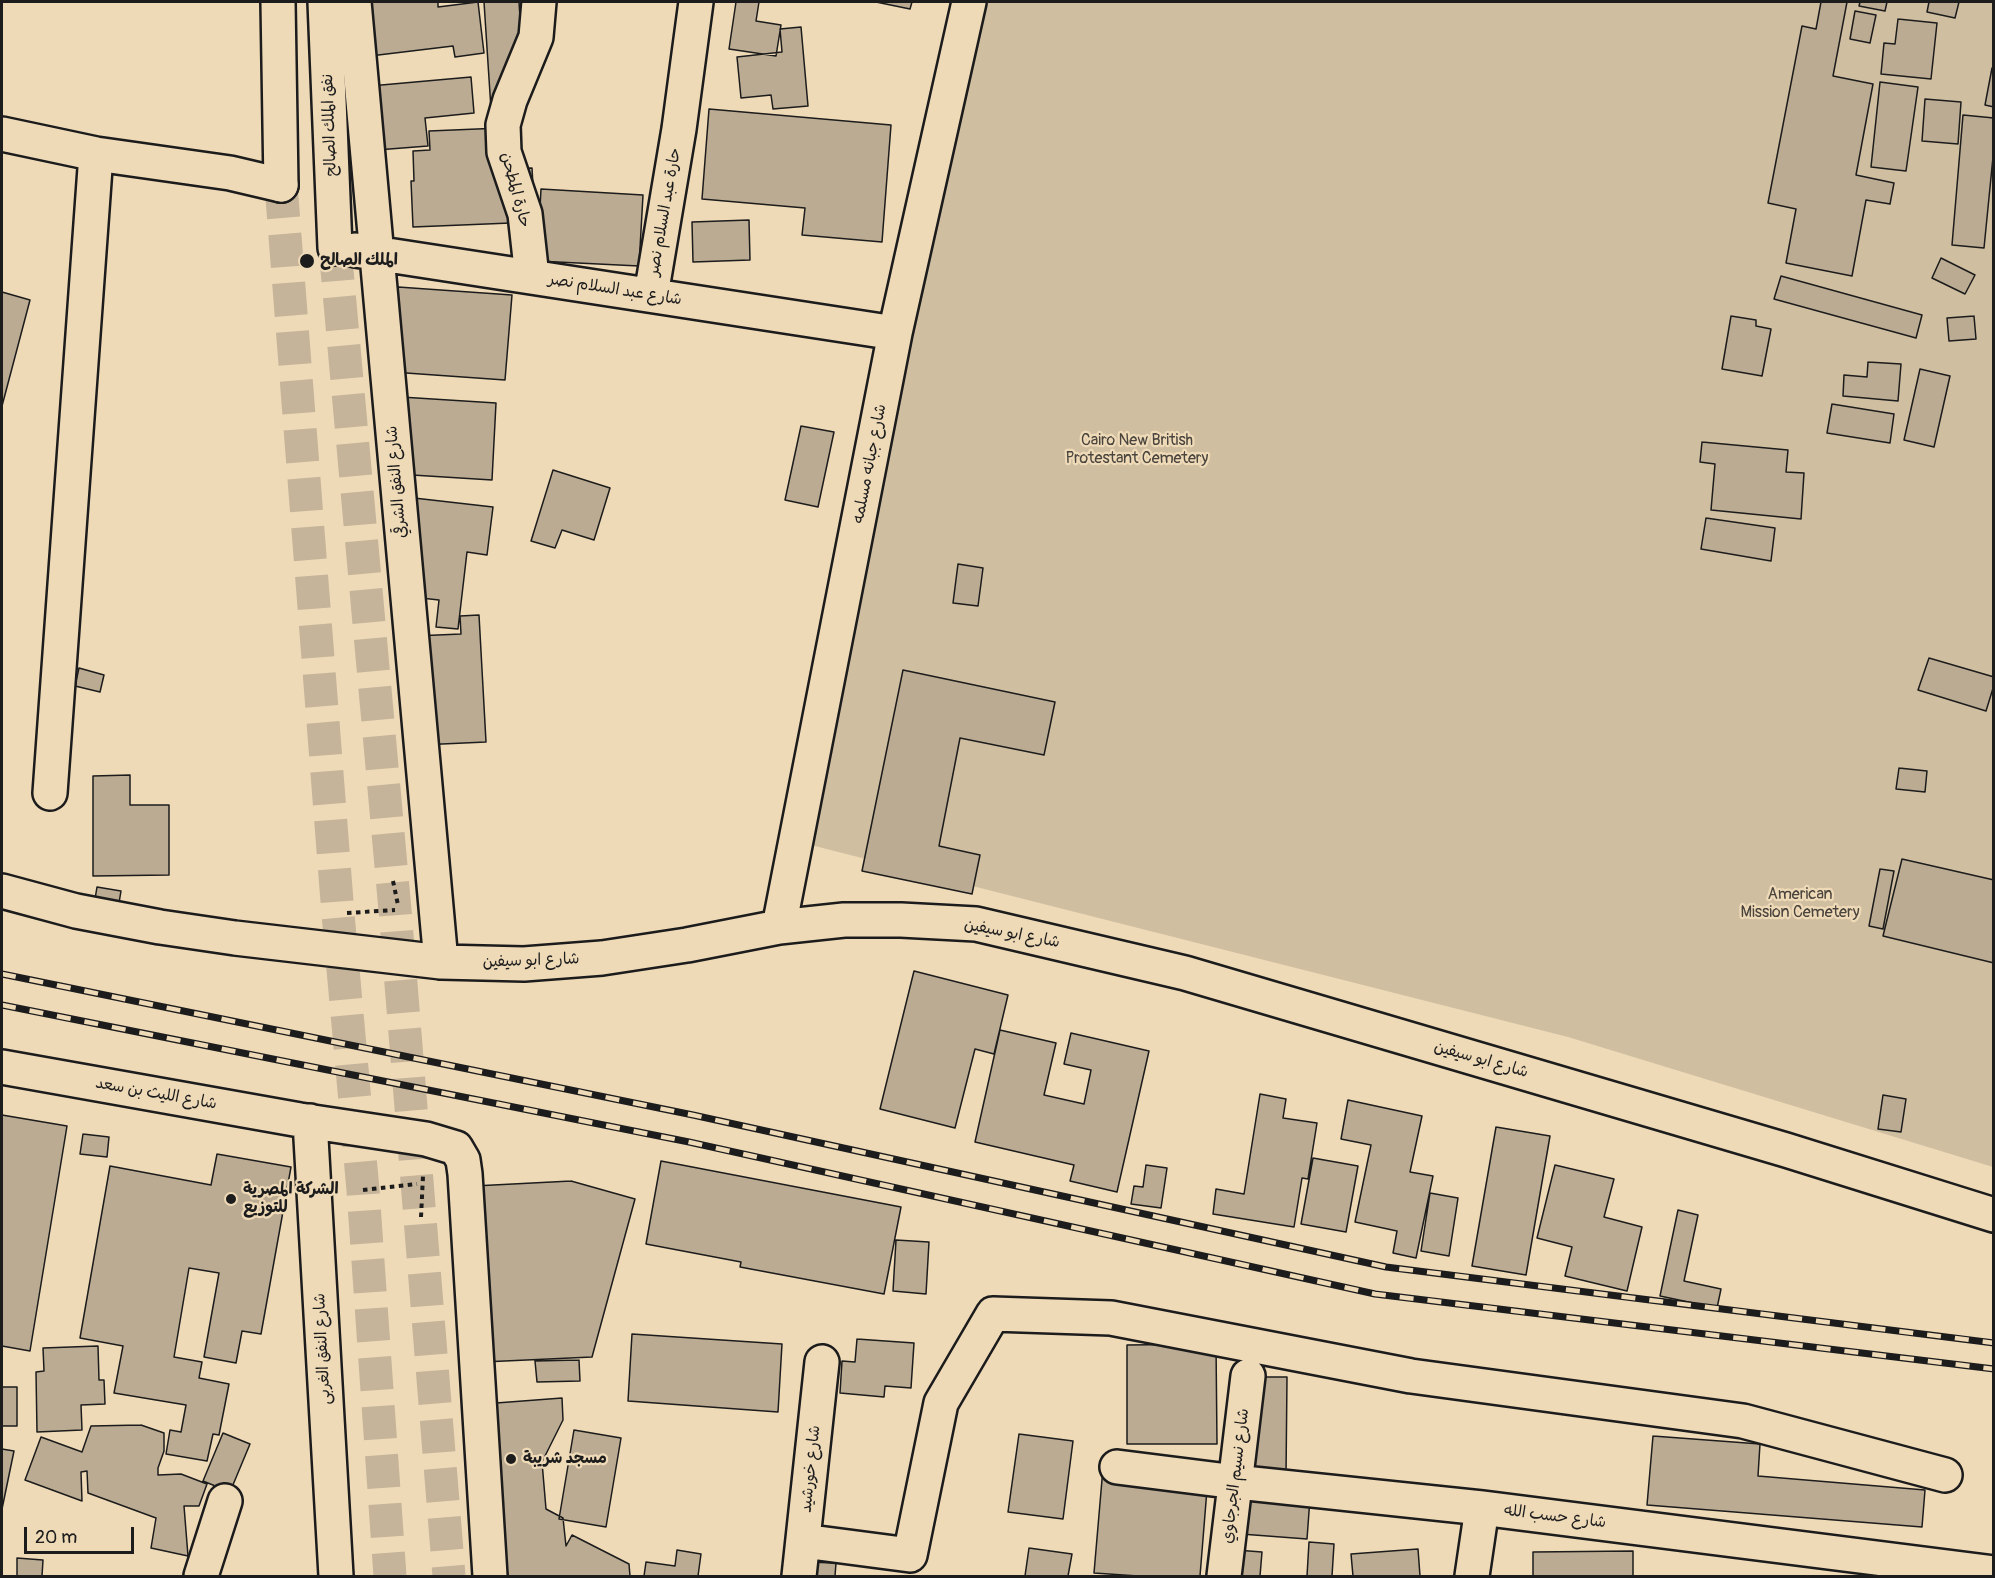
<!DOCTYPE html>
<meta charset="utf-8">
<style>
body{margin:0}
#map{position:relative;width:1995px;height:1578px;overflow:hidden;background:#efdab8;font-family:Pangolin,sans-serif}
canvas{display:block}
.frame{position:absolute;inset:0;border:3px solid #1c1c1c;pointer-events:none}
.scale{position:absolute;left:24px;top:1527px;width:110px;height:27px;box-sizing:border-box;border:3px solid #1c1c1c;border-top:0;padding-left:8px;font-size:18px;line-height:21px;white-space:nowrap;color:#1c1c1c;-webkit-text-stroke:4px #efdab8;paint-order:stroke}
</style>
<div id="map">
<canvas width="1995" height="1578"></canvas>
<div class="frame"></div>
<div class="scale">20 m</div>
</div>
<script>
const ctx = document.querySelector('canvas').getContext('2d');
ctx.lineJoin = 'round';
function paint(path, color) {
  ctx.fillStyle = color;
  ctx.fill(path, 'evenodd');
}
function shape(rows) {
  const path = new Path2D();
  for (const r of rows) {
    path.moveTo(r[0], r[1]);
    for (let i = 2; i < r.length; i += 2) path.lineTo(r[i], r[i + 1]);
  }
  return path;
}
function strokePath(path, color, width, dash) {
  ctx.strokeStyle = color;
  ctx.lineWidth = width;
  ctx.lineCap = dash ? 'butt' : 'round';
  ctx.setLineDash(dash || []);
  ctx.stroke(path);
}
function write(font, color, halo, rows, align = 'center') {
  ctx.font = font + ' Pangolin,"Playpen Sans Arabic",sans-serif';
  ctx.lineWidth = 4.5;
  ctx.setLineDash([]);
  ctx.textBaseline = 'middle';
  ctx.strokeStyle = halo;
  ctx.fillStyle = color;
  for (const [text, x, y, turn = 0] of rows) {
    ctx.save();
    ctx.translate(x, y);
    ctx.rotate((+turn || 0) * Math.PI / 180);
    ctx.textAlign = isNaN(turn) ? turn : align;
    if (halo) ctx.strokeText(text, 0, 0);
    ctx.fillText(text, 0, 0);
    ctx.restore();
  }
}
paint(shape([
 [969,2,1993,2,1993,1167,1568,1037,795,841]
]), '#d0bea1');
const building = shape([
 [363,2,438,2,438,7,478,2,484,53,455,57,453,46,370,56,363,2],
 [484,2,519,2,526,106,491,109,484,2],
 [736,2,759,2,756,21,781,25,776,56,729,49,736,2],
 [876,2,912,2,910,9,876,2],
 [1821,2,1847,2,1833,76,1873,84,1856,175,1894,183,1890,204,1866,200,1852,276,1786,263,1796,209,1768,203,1802,26,1816,29,1821,2],
 [1860,2,1887,2,1885,11,1859,6,1860,2],
 [1929,2,1959,2,1955,18,1927,12,1929,2],
 [1855,11,1876,15,1870,43,1850,39,1855,11],
 [1898,19,1937,23,1931,79,1881,74,1884,43,1895,44,1898,19],
 [801,27,808,106,773,109,771,95,741,98,737,57,782,52,780,29,801,27],
 [1992,68,1994,68,1994,107,1985,105,1992,68],
 [471,77,474,113,425,118,428,146,364,151,359,87,471,77],
 [1880,82,1918,87,1906,171,1871,167,1880,82],
 [1925,99,1961,102,1958,144,1922,141,1925,99],
 [709,109,891,125,882,242,802,235,805,208,702,199,709,109],
 [1963,115,1994,118,1994,147,1984,248,1952,245,1963,115],
 [501,128,503,169,532,168,535,222,413,227,411,181,414,181,413,151,430,150,429,131,501,128],
 [541,189,643,195,639,266,537,261,541,189],
 [749,220,750,260,693,262,692,222,749,220],
 [1941,258,1975,275,1965,294,1932,278,1941,258],
 [1781,276,1922,315,1916,338,1774,299,1781,276],
 [398,287,512,295,505,380,392,372,398,287],
 [2,292,30,300,2,406,2,292],
 [1731,316,1756,320,1756,326,1771,329,1762,376,1722,369,1731,316],
 [1974,316,1976,339,1949,341,1947,318,1974,316],
 [1868,362,1901,364,1898,401,1843,396,1844,375,1867,377,1868,362],
 [1920,369,1950,376,1934,447,1904,440,1920,369],
 [401,397,496,403,492,480,396,474,401,397],
 [1832,404,1894,414,1890,443,1827,433,1832,404],
 [801,426,834,432,818,507,785,500,801,426],
 [1702,442,1788,450,1786,472,1804,473,1801,519,1711,510,1715,464,1700,462,1702,442],
 [553,470,610,488,594,540,562,530,555,548,531,541,553,470],
 [414,498,493,507,487,555,467,552,458,629,436,627,439,600,403,596,414,498],
 [1706,518,1775,528,1771,561,1701,549,1706,518],
 [958,564,983,568,978,606,953,603,958,564],
 [479,615,486,742,420,745,414,636,461,634,460,616,479,615],
 [1929,658,1994,677,1994,685,1986,711,1918,690,1929,658],
 [79,668,104,675,100,692,75,686,79,668],
 [903,670,1055,702,1044,755,960,738,939,846,980,855,972,894,862,871,903,670],
 [1899,768,1927,771,1925,792,1896,789,1899,768],
 [130,775,130,805,169,805,169,875,93,876,93,776,130,775],
 [1902,859,1994,880,1994,963,1883,936,1902,859],
 [1880,869,1894,871,1883,929,1869,926,1880,869],
 [97,887,121,891,117,915,93,911,97,887],
 [914,971,1008,995,994,1054,975,1049,955,1128,880,1109,914,971],
 [1000,1030,1056,1043,1044,1095,1084,1104,1091,1070,1064,1064,1071,1033,1149,1051,1117,1192,1070,1181,1074,1165,975,1142,1000,1030],
 [1260,1094,1286,1099,1283,1118,1317,1123,1308,1179,1302,1178,1294,1227,1213,1214,1216,1189,1244,1194,1260,1094],
 [1883,1095,1906,1099,1901,1132,1878,1129,1883,1095],
 [1348,1100,1422,1116,1410,1172,1433,1176,1416,1258,1393,1253,1397,1231,1355,1222,1371,1145,1341,1139,1348,1100],
 [2,1115,67,1126,30,1351,2,1346,2,1115],
 [1496,1127,1550,1136,1526,1275,1472,1266,1496,1127],
 [83,1134,109,1137,107,1157,80,1154,83,1134],
 [217,1154,291,1167,261,1334,242,1331,236,1363,204,1357,219,1273,189,1268,174,1357,202,1362,199,1378,229,1384,219,1435,213,1434,207,1461,166,1454,170,1430,181,1432,186,1405,114,1393,123,1346,80,1338,110,1166,211,1185,217,1154],
 [1313,1158,1358,1166,1346,1232,1301,1224,1313,1158],
 [661,1161,901,1207,884,1294,740,1267,741,1262,646,1244,661,1161],
 [1146,1165,1167,1168,1161,1208,1131,1204,1134,1186,1143,1187,1146,1165],
 [1555,1165,1614,1179,1604,1217,1642,1227,1627,1291,1565,1276,1572,1247,1537,1238,1555,1165],
 [571,1181,635,1199,592,1357,483,1362,474,1186,571,1181],
 [1430,1193,1458,1198,1449,1256,1421,1251,1430,1193],
 [1678,1210,1698,1215,1684,1281,1721,1289,1717,1308,1660,1296,1678,1210],
 [896,1240,929,1242,926,1294,893,1291,896,1240],
 [632,1334,782,1344,778,1412,628,1401,632,1334],
 [857,1339,914,1343,911,1388,885,1386,884,1397,840,1393,842,1361,855,1362,857,1339],
 [1216,1344,1217,1444,1127,1444,1127,1345,1216,1344],
 [98,1346,99,1380,104,1380,105,1404,81,1405,82,1430,37,1432,36,1372,44,1371,43,1348,98,1346],
 [579,1360,580,1381,537,1382,535,1361,579,1360],
 [1254,1377,1287,1377,1286,1476,1255,1476,1254,1377],
 [2,1387,17,1387,17,1426,2,1426,2,1387],
 [562,1398,563,1420,542,1462,546,1509,563,1518,566,1546,572,1535,629,1564,630,1576,498,1576,483,1404,562,1398],
 [141,1425,164,1433,164,1451,158,1468,158,1475,181,1474,207,1484,199,1506,184,1506,188,1556,151,1548,156,1518,88,1493,87,1471,81,1472,82,1501,25,1480,41,1437,82,1452,91,1426,141,1425],
 [574,1430,621,1438,606,1527,559,1519,574,1430],
 [223,1433,250,1444,230,1492,203,1481,223,1433],
 [1019,1434,1073,1441,1063,1519,1008,1512,1019,1434],
 [1653,1436,1760,1444,1758,1476,1925,1490,1922,1527,1647,1505,1653,1436],
 [2,1449,14,1451,2,1509,2,1449],
 [1103,1468,1208,1477,1200,1576,1138,1576,1094,1573,1103,1468],
 [1244,1493,1310,1498,1307,1539,1241,1534,1244,1493],
 [1309,1542,1334,1544,1332,1576,1307,1576,1309,1542],
 [1029,1548,1072,1554,1068,1576,1025,1576,1029,1548],
 [1418,1549,1420,1576,1353,1576,1351,1554,1418,1549],
 [677,1550,701,1554,698,1576,644,1576,646,1562,675,1566,677,1550],
 [1236,1550,1262,1552,1260,1576,1234,1576,1236,1550],
 [1633,1551,1633,1576,1533,1576,1533,1552,1633,1551],
 [17,1558,43,1560,42,1576,17,1576,17,1558],
 [807,1562,836,1563,835,1576,806,1576,807,1562]
]);
paint(building, '#bbab92');
strokePath(building, '#1c1c1c', 1.5);
strokePath(shape([
 [281,185,338,914,363,1190,390,1576],
 [335,248,395,910,449,1576]
]), '#c5b499', 33, [33, 16]);
const minor = shape([
 [354,2,441,962],
 [2,134,96,154,230,173,281,185],
 [355,250,895,333],
 [532,277,525,214,504,152,503,125,510,100,536,37,539,2],
 [651,295,679,129,696,2],
 [50,793,96,154],
 [2,891,76,911,160,927,235,938,441,962,524,964,602,958,687,945,779,927,844,920,901,920,976,924,1185,973,1786,1150,1994,1215],
 [779,927,895,333,969,2],
 [2,1067,300,1120,426,1139,456,1148,463,1160,465,1174,490,1576],
 [310,1121,336,1576],
 [1117,1467,1236,1482,1482,1508,1994,1573],
 [803,1541,910,1555,941,1403,993,1314,1111,1318,1411,1376,1743,1421,1945,1475],
 [201,1576,225,1501],
 [799,1576,822,1362],
 [1224,1576,1248,1376],
 [1472,1576,1482,1508]
]);
const highway = shape([
 [278,2,281,185],
 [325,2,335,248]
]);
strokePath(minor, '#1c1c1c', 38);
strokePath(highway, '#1c1c1c', 38);
strokePath(shape([
 [393,881,398,905],
 [347,913,395,910],
 [363,1190,417,1184],
 [421,1217,423,1176]
]), '#1c1c1c', 4, [4.5, 4.5]);
strokePath(minor, '#efdab8', 33);
strokePath(highway, '#efdab8', 33);
const rail = shape([
 [2,974,693,1115,1386,1267,1994,1343],
 [2,1005,689,1142,1375,1294,1994,1369]
]);
strokePath(rail, '#1c1c1c', 7);
strokePath(rail, '#efdab8', 4.5, [14]);
for (const [x, y, r, color] of [
 [307,261,8,"#1c1c1c"],
 [231,1199,6,"#1c1c1c"],
 [511,1459,6,"#1c1c1c"]
]) {
  const dot = new Path2D();
  dot.arc(x, y, r, 0, 2 * Math.PI);
  ctx.fillStyle = color;
  ctx.fill(dot);
  strokePath(dot, '#efdab8', 2);
}
write('16px', '#1c1c1c', '#efdab8', [
 ["نفق الملك الصالح",330,125,-92],
 ["حارة المطحن",515,190,75],
 ["حارة عبد السلام نصر",665,212,-80],
 ["شارع عبد السلام نصر",615,290,9],
 ["شارع جبانه مسلمه",870,464,-79],
 ["شارع النفق الشرقي",397,482,-95],
 ["شارع ابو سيفين",1012,934,11],
 ["شارع ابو سيفين",531,961,-2],
 ["شارع ابو سيفين",1481,1060,16],
 ["شارع الليث بن سعد",156,1094,10],
 ["شارع النفق الغربى",323,1349,-93],
 ["شارع خورشيد",811,1469,-84],
 ["شارع نسيم الجرجاوي",1236,1476,-83],
 ["شارع حسب الله",1555,1517,7]
]);
write('bold 16px', '#1c1c1c', '#efdab8', [
 ["الملك الصالح",320,261],
 ["الشركة المصرية",243,1190],
 ["للتوزيع",243,1208],
 ["مسجد شريبة",523,1459]
], 'left');
write('16px', '#49443d', '#efdab8', [
 ["Cairo New British",1137,441],
 ["Protestant Cemetery",1137,459],
 ["American",1800,895],
 ["Mission Cemetery",1800,913]
]);
</script>
